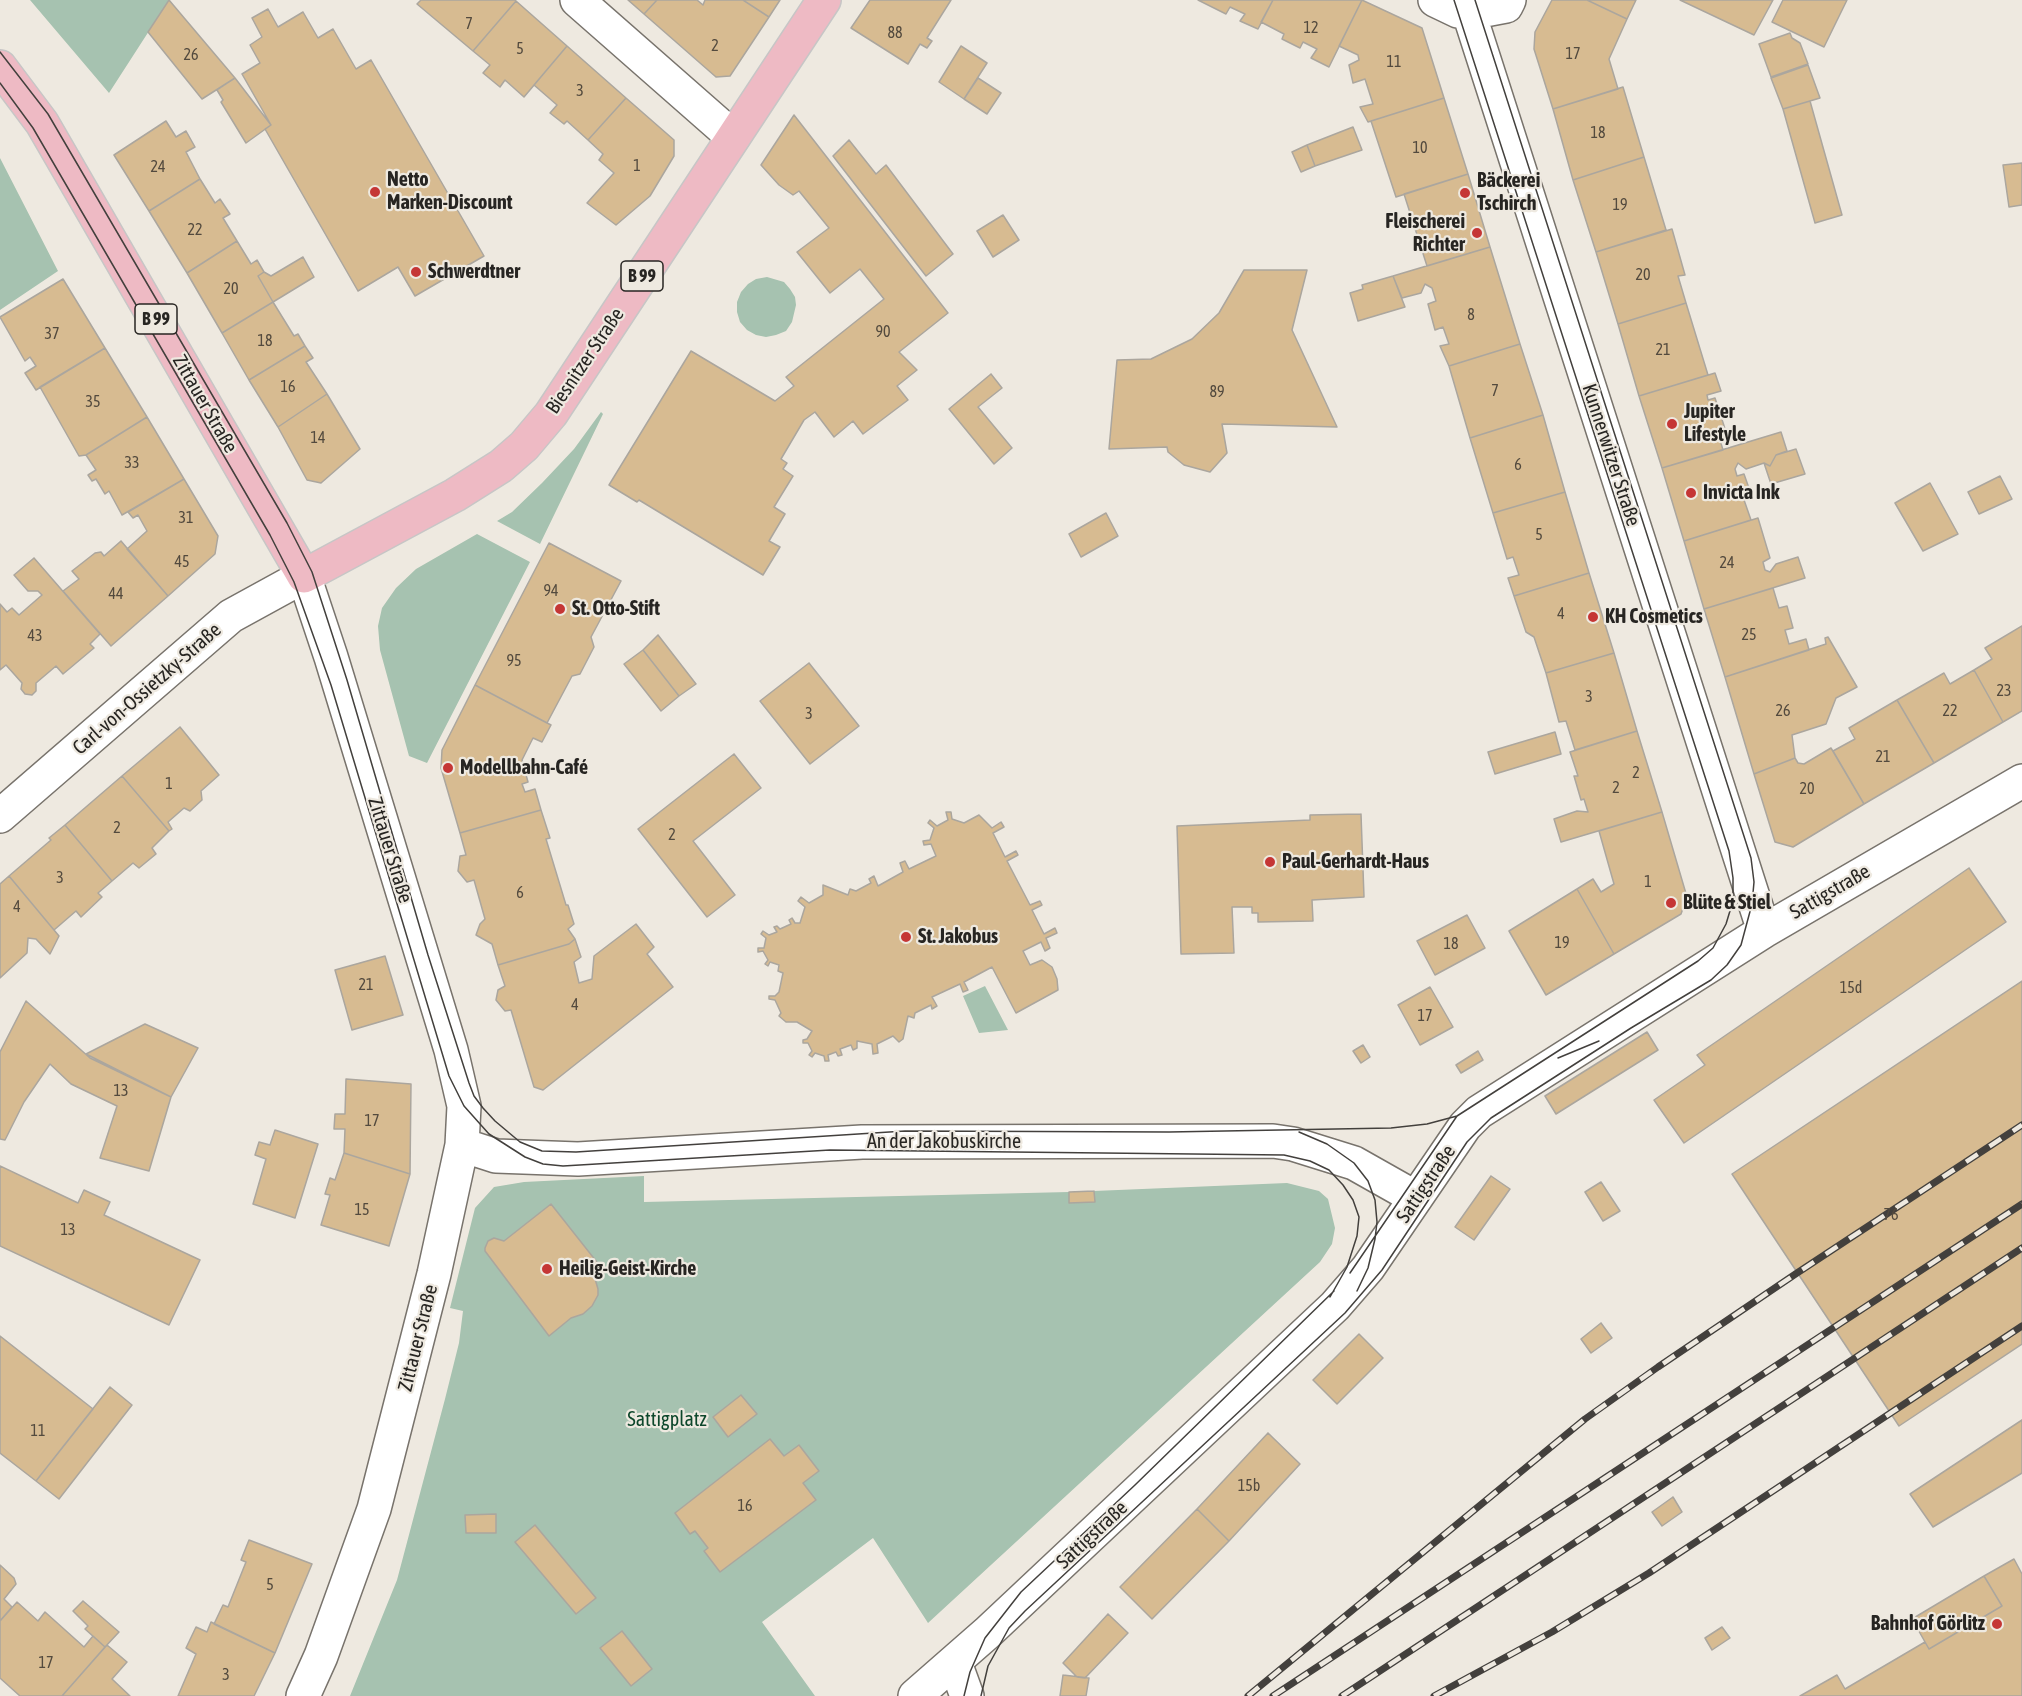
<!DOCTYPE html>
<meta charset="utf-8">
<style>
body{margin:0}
canvas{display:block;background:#eee9e0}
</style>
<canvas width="2022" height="1696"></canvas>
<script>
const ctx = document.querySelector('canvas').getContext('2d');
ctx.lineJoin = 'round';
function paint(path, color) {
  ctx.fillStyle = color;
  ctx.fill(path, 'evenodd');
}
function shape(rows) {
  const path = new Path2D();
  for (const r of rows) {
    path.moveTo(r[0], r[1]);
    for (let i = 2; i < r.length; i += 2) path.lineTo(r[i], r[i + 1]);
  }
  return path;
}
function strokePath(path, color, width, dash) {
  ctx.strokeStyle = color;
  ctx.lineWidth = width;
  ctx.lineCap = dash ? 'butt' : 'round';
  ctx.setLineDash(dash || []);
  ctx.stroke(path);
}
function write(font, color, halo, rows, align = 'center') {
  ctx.font = font + ' "Asap Condensed",sans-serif';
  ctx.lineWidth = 4.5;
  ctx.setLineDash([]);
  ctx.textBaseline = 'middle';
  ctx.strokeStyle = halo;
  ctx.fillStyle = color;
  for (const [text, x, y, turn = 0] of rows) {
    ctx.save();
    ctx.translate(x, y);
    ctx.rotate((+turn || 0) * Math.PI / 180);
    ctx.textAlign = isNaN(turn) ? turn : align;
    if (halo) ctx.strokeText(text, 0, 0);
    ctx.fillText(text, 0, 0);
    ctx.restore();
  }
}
paint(shape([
 [30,0,169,0,109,93],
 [0,158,58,271,0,310],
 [767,277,784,282,790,289,795,297,796,305,792,322,786,331,776,335,766,337,756,335,747,330,740,322,737,312,737,302,741,292,748,284,756,279],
 [601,412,603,414,540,544,497,521,512,512,542,483,574,449],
 [477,534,530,562,427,763,409,756,380,650,378,626,382,608,396,588,416,569],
 [985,986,1008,1030,979,1033,963,996],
 [644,1176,644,1202,1069,1192,1069,1203,1094,1202,1094,1191,1287,1183,1319,1191,1328,1199,1335,1228,1332,1244,1320,1262,928,1623,873,1538,762,1622,815,1696,350,1696,397,1580,445,1399,459,1343,463,1311,450,1308,475,1208,494,1187,524,1182]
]), '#a6c2b0');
const building = shape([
 [169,0,235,78,202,99,148,32,169,0],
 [421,0,515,0,516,1,473,51,417,4,421,0],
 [628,0,657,0,644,14,628,0],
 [657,0,697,0,703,5,705,0,743,0,769,17,730,76,716,77,644,14,657,0],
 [743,0,780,0,769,17,743,0],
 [870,0,951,0,927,38,932,41,927,48,920,44,908,64,851,28,870,0],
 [1198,0,1273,0,1258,29,1240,21,1245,14,1230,7,1226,14,1198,0],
 [1273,0,1362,0,1329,67,1311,58,1317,49,1303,42,1300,48,1282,39,1284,34,1261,22,1273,0],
 [1362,0,1422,28,1444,98,1368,122,1360,107,1373,104,1365,79,1353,83,1349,65,1359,60,1358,55,1339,46,1362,0],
 [1552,0,1587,0,1627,19,1609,59,1618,89,1553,109,1534,49,1535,32,1552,0],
 [1587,0,1636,0,1627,19,1587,0],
 [1680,0,1773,0,1754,35,1680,0],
 [1783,0,1847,0,1824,47,1772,22,1783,0],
 [516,1,567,46,524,97,505,80,500,87,483,73,490,65,473,51,516,1],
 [268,9,278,27,303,12,318,38,333,29,356,69,371,60,484,256,415,296,398,267,358,291,265,129,271,125,242,74,260,63,250,45,262,37,252,18,268,9],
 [1790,33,1792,38,1800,43,1808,64,1771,77,1759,44,1790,33],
 [567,46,626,98,588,140,567,121,564,124,550,113,557,105,534,85,567,46],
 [961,46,987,63,964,99,939,82,961,46],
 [1808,65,1820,98,1783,109,1771,78,1808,65],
 [235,78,271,125,246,143,221,102,223,100,217,90,235,78],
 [978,78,1001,93,987,114,964,99,978,78],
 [1623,87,1644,157,1573,180,1553,109,1623,87],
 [626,98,674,140,674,156,650,196,616,225,587,203,614,173,599,160,603,154,588,140,626,98],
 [1444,98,1468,174,1396,197,1371,121,1444,98],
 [1810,101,1842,215,1815,223,1783,109,1810,101],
 [794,115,948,313,899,352,917,370,897,386,908,400,863,434,853,421,834,437,815,412,804,420,781,459,787,463,783,469,793,476,774,507,785,514,769,541,780,547,763,575,639,500,637,502,609,485,691,351,775,401,794,386,786,377,884,299,860,269,830,293,797,252,829,228,799,191,793,195,779,185,761,165,794,115],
 [166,121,176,137,186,131,195,147,186,152,200,179,149,211,114,155,166,121],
 [1353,127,1362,150,1315,166,1307,145,1353,127],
 [849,140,876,174,886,165,953,254,926,276,833,156,849,140],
 [1307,145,1315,166,1301,172,1292,152,1307,145],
 [1644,157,1666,230,1596,252,1573,180,1644,157],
 [2022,163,2022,205,2009,207,2003,165,2022,163],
 [1468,174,1490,247,1427,266,1404,194,1468,174],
 [200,179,215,203,220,199,230,214,223,218,237,241,187,273,149,211,200,179],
 [1003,215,1019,240,993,257,977,231,1003,215],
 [1672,229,1685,275,1678,276,1686,303,1618,324,1596,252,1672,229],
 [237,241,251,264,257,260,264,272,258,276,273,302,222,333,187,273,237,241],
 [1490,247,1520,344,1449,366,1440,346,1449,344,1443,327,1435,330,1428,304,1436,301,1432,288,1425,284,1421,293,1402,298,1393,276,1490,247],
 [303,257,314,277,273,302,258,276,264,272,271,276,303,257],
 [1244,270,1307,270,1292,330,1337,427,1222,424,1227,453,1210,472,1184,465,1168,452,1167,447,1109,449,1117,360,1151,359,1192,339,1219,313,1244,270],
 [1393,276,1405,307,1358,321,1350,293,1363,289,1362,285,1393,276],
 [63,279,105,348,36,390,25,373,36,366,30,357,25,361,0,317,63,279],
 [273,302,294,336,298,334,305,346,249,380,222,333,273,302],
 [1686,303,1708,375,1639,396,1618,324,1686,303],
 [1520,344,1543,415,1470,438,1449,366,1520,344],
 [305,346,313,358,306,362,327,394,278,427,249,380,305,346],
 [105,348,147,417,86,455,79,456,40,387,105,348],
 [1715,373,1721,391,1707,395,1708,400,1715,398,1728,438,1720,440,1723,450,1662,468,1639,396,1715,373],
 [991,374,1002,388,978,407,1012,448,994,464,949,409,991,374],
 [327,394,360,449,321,483,307,480,278,427,327,394],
 [1543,415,1565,492,1493,513,1470,438,1543,415],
 [147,417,184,479,122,515,109,491,105,494,96,479,92,481,88,475,96,470,86,455,147,417],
 [1781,432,1787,451,1776,455,1770,466,1764,463,1746,469,1738,463,1735,469,1737,476,1744,474,1751,494,1743,497,1751,520,1684,541,1662,468,1781,432],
 [1796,449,1805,474,1771,484,1764,463,1770,466,1776,455,1796,449],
 [2000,476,2012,499,1979,514,1968,492,2000,476],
 [184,479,218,536,215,554,168,596,127,549,147,531,138,515,133,518,128,512,184,479],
 [1930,483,1958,534,1923,551,1895,503,1930,483],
 [1565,492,1589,573,1514,596,1508,578,1519,575,1513,557,1507,559,1493,513,1565,492],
 [1106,513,1118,536,1081,557,1069,534,1106,513],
 [1758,518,1770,558,1763,562,1765,570,1770,572,1776,564,1798,557,1805,578,1704,609,1684,541,1758,518],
 [121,541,168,596,111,646,63,591,79,579,72,571,95,553,101,552,104,556,121,541],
 [549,543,621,581,591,637,594,647,580,674,572,676,547,723,475,685,549,543],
 [34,558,100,634,90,644,94,648,63,674,56,666,36,683,36,691,32,695,25,694,21,689,22,683,6,665,0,670,0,604,7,612,12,608,19,615,42,595,38,591,28,591,14,575,34,558],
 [1589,573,1614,653,1546,673,1534,637,1526,632,1514,596,1589,573],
 [1773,588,1779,608,1787,606,1793,628,1785,630,1789,644,1806,639,1809,650,1725,677,1704,609,1773,588],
 [2022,626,2022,711,2003,722,1974,670,1992,659,1985,648,2022,626],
 [658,635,696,684,679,696,643,650,658,635],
 [1828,637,1857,687,1836,698,1826,724,1792,735,1795,758,1754,774,1725,677,1826,644,1825,638,1828,637],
 [643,650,679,696,661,711,624,664,643,650],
 [1614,653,1637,731,1575,750,1566,721,1559,722,1546,673,1614,653],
 [809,663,859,726,810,764,760,701,809,663],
 [1974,670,2003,722,1934,763,1897,700,1944,673,1950,684,1974,670],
 [475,685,551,725,542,742,533,738,522,760,528,782,522,784,525,792,535,789,541,810,460,833,441,768,442,750,475,685],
 [1897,700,1934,763,1864,804,1833,751,1855,739,1849,728,1897,700],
 [180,727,219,775,201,791,202,800,190,811,184,808,168,822,172,829,169,831,122,776,180,727],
 [1637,731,1662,812,1561,842,1554,819,1577,811,1588,812,1584,799,1581,800,1574,776,1578,776,1570,752,1637,731],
 [1555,732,1561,754,1495,774,1488,752,1555,732],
 [1831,748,1864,804,1793,847,1775,842,1754,774,1795,758,1798,763,1804,764,1831,748],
 [734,754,761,788,693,841,735,895,707,917,638,829,734,754],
 [122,776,169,831,152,848,156,854,139,868,133,863,112,881,65,825,122,776],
 [541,810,550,838,546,839,566,905,568,905,574,924,568,929,575,939,569,944,498,965,492,944,476,935,480,924,485,919,474,880,467,882,458,871,460,856,466,855,460,833,541,810],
 [946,812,951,812,952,819,964,823,979,815,992,828,1001,822,1004,827,993,833,1005,857,1016,851,1018,855,1007,861,1030,905,1040,901,1042,905,1032,910,1044,934,1055,928,1057,933,1046,938,1050,948,1045,951,1041,942,1023,951,1030,965,1042,960,1052,967,1057,979,1058,990,1016,1013,992,967,964,982,968,990,963,992,960,984,932,997,937,1006,932,1009,931,1005,915,1013,914,1018,908,1016,903,1039,899,1042,893,1036,877,1044,878,1053,873,1054,872,1044,857,1041,857,1048,853,1050,851,1045,840,1049,842,1055,838,1056,836,1052,828,1055,829,1061,825,1061,824,1056,815,1053,812,1057,809,1055,812,1051,808,1043,803,1043,803,1040,807,1039,812,1031,797,1022,786,1022,779,1016,781,1013,775,1000,769,999,769,996,775,996,779,992,783,973,778,971,779,965,770,962,768,966,765,964,768,960,763,951,758,952,758,948,764,948,766,938,761,934,763,931,769,935,777,932,774,927,777,926,780,929,791,924,789,920,792,918,795,923,800,923,805,907,798,901,801,897,809,903,823,895,823,885,848,895,850,889,856,891,871,883,869,879,874,876,878,886,903,872,900,863,905,861,909,869,936,856,931,844,924,845,923,841,930,840,934,828,928,823,930,820,937,826,948,820,946,812],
 [1662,812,1687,897,1681,914,1614,954,1577,889,1593,879,1601,892,1614,884,1599,831,1662,812],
 [1361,814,1364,897,1312,900,1313,921,1258,922,1258,913,1252,913,1252,907,1232,907,1234,953,1181,954,1177,826,1310,820,1310,815,1361,814],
 [65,825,112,881,98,893,102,897,81,917,76,911,54,930,9,876,51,840,49,838,65,825],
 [1969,868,2006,922,1684,1143,1654,1100,1705,1065,1697,1055,1969,868],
 [9,876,59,936,50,954,36,939,28,938,27,953,0,978,0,884,9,876],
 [1577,889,1614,954,1546,995,1509,931,1577,889],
 [1467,915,1485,948,1435,975,1417,941,1467,915],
 [636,924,654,947,647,954,673,987,543,1090,534,1087,511,1010,505,1011,496,1000,498,990,505,986,498,965,569,944,575,939,581,957,574,962,579,983,592,979,594,956,636,924],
 [385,956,403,1015,352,1030,335,970,385,956],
 [2022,981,2022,1344,1899,1426,1732,1174,2022,981],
 [1430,987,1453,1027,1420,1045,1398,1005,1430,987],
 [26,1001,90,1058,171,1097,149,1171,100,1158,117,1106,71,1084,50,1064,24,1102,5,1140,0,1139,0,1052,26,1001],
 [145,1024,198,1048,171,1097,86,1054,145,1024],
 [1647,1032,1658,1050,1556,1114,1545,1096,1647,1032],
 [1363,1045,1370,1057,1361,1063,1353,1051,1363,1045],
 [1478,1051,1483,1060,1461,1073,1456,1065,1478,1051],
 [346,1079,411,1084,410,1174,344,1153,345,1129,334,1129,335,1114,345,1114,346,1079],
 [275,1130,318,1144,295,1218,253,1204,266,1159,255,1155,259,1142,270,1145,275,1130],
 [344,1153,410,1174,389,1246,321,1225,330,1195,325,1194,330,1178,335,1180,344,1153],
 [0,1166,78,1203,84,1190,110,1202,104,1215,200,1260,169,1325,0,1246,0,1166],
 [1491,1176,1510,1189,1474,1240,1455,1227,1491,1176],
 [1601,1182,1620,1211,1603,1221,1585,1192,1601,1182],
 [1094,1191,1095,1202,1069,1203,1069,1192,1094,1191],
 [551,1204,600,1266,593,1272,598,1289,598,1295,592,1306,583,1314,571,1318,549,1336,485,1251,485,1248,488,1241,494,1238,504,1241,551,1204],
 [1601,1323,1612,1338,1591,1353,1581,1339,1601,1323],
 [1359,1334,1383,1358,1337,1404,1313,1380,1359,1334],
 [0,1336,93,1409,36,1481,0,1453,0,1336],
 [110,1387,132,1405,59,1499,36,1481,110,1387],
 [741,1395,757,1414,728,1437,713,1417,741,1395],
 [2022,1420,2022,1473,1933,1527,1910,1494,2022,1420],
 [1268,1433,1300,1464,1229,1541,1197,1509,1268,1433],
 [770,1439,784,1456,799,1445,819,1471,803,1483,816,1500,720,1572,704,1551,708,1548,695,1531,690,1534,675,1513,770,1439],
 [1673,1497,1682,1512,1662,1526,1652,1512,1673,1497],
 [1197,1509,1229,1541,1152,1619,1120,1587,1197,1509],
 [496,1514,496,1533,466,1533,465,1515,496,1514],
 [535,1525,596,1598,576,1614,515,1542,535,1525],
 [249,1540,312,1564,275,1653,214,1624,223,1605,228,1607,246,1562,241,1560,249,1540],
 [2014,1559,2022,1574,2022,1696,1800,1696,1837,1675,1845,1689,1925,1642,1929,1649,2002,1606,1984,1576,2014,1559],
 [0,1565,14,1578,16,1584,4,1599,12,1607,0,1621,0,1565],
 [1984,1576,2002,1606,1929,1649,1912,1619,1984,1576],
 [83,1601,119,1632,105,1647,85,1629,88,1626,73,1611,83,1601],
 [17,1602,38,1621,45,1612,84,1647,93,1636,105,1647,62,1696,20,1696,0,1678,0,1621,17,1602],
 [1108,1614,1128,1633,1085,1678,1077,1677,1063,1663,1108,1614],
 [211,1622,275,1653,254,1696,178,1696,196,1654,186,1648,196,1627,207,1632,211,1622],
 [1722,1627,1730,1638,1712,1650,1705,1638,1722,1627],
 [622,1631,652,1669,631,1686,600,1648,622,1631],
 [107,1645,127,1662,112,1679,130,1696,62,1696,107,1645],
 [1063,1675,1089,1678,1086,1696,1060,1696,1063,1675]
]);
paint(building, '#d7bb91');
strokePath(building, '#aba69e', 1.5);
const street = shape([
 [577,0,733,137],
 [1435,0,1458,11,1469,13,1506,6,1509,0],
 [1469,13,1764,931],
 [0,816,231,616,304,576,331,657,451,1050,464,1106,462,1145,434,1274,374,1509,321,1656,303,1696],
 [462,1145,496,1156,578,1159,862,1142,1273,1141,1293,1144,1354,1163,1416,1198],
 [915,1696,987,1633,1335,1306,1368,1268,1465,1126,1479,1112,1764,931,2022,781]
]);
const secondary = shape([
 [955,1663,967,1696]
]);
const primary = shape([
 [0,67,42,123,304,576,455,495,501,466,524,446,551,414,824,0]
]);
strokePath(street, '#78736c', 36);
strokePath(secondary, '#78736c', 36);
strokePath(primary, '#c7c6c6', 36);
strokePath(street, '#fff', 33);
strokePath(secondary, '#fff', 33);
strokePath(primary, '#eebac4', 33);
strokePath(shape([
 [0,52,48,114,287,523,312,572,347,680,428,955,469,1083,474,1096,483,1108,495,1121,520,1142,542,1151,576,1152,905,1131,1169,1132,1391,1128,1427,1124,1457,1116,1698,961,1713,948,1726,924,1733,901,1733,878,1729,851,1454,0],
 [0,83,33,128,270,535,294,582,331,685,449,1076,464,1106,489,1134,525,1157,543,1164,563,1166,830,1150,1284,1155,1310,1161,1329,1170,1343,1185,1353,1200,1359,1217,1357,1236,1347,1267,1330,1297],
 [1558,1058,1599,1041],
 [1299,1132,1327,1144,1354,1163,1368,1181,1375,1200,1377,1222,1375,1239,1368,1268,1357,1291],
 [1350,1273,1457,1116],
 [964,1696,970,1672,985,1638,1021,1592,1135,1485,1334,1291],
 [981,1696,988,1666,1009,1628,1025,1611,1345,1313,1382,1270,1467,1142,1491,1118,1631,1028,1711,980,1727,965,1741,945,1752,904,1754,882,1751,858,1475,0]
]), '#43403d', 1.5);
const rail = shape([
 [1248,1696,1585,1419,1658,1367,1797,1273,2022,1125],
 [1273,1696,2022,1204],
 [1342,1696,2022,1248],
 [1434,1696,1552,1632,1649,1573,2022,1326]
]);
strokePath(rail, '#43403d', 7);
strokePath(rail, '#eee9e0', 4.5, [14]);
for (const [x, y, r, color] of [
 [375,192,6,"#c53635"],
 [1465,193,6,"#c53635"],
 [1477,233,6,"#c53635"],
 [416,272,6,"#c53635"],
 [1672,424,6,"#c53635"],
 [1691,493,6,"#c53635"],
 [560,609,6,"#c53635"],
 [1593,617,6,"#c53635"],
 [448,768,6,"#c53635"],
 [1270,862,6,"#c53635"],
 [1671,903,6,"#c53635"],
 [906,937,6,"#c53635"],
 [547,1269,6,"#c53635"],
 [1997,1624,6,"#c53635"]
]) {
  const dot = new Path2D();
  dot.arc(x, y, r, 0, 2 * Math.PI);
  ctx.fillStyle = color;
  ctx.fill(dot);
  strokePath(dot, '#eee9e0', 2);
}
write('16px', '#534a3e', null, [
 ["7",469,24],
 ["12",1311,28],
 ["88",895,33],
 ["2",715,46],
 ["5",520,49],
 ["17",1573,54],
 ["26",191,55],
 ["11",1394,62],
 ["3",580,91],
 ["18",1598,133],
 ["10",1420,148],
 ["1",637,166],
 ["24",158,167],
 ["19",1620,205],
 ["22",195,230],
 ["20",1643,275],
 ["20",231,289],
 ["8",1471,315],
 ["90",883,332],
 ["37",52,334],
 ["18",265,341],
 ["21",1663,350],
 ["16",288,387],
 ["7",1495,391],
 ["89",1217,392],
 ["35",93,402],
 ["14",318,438],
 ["33",132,463],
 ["6",1518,465],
 ["31",186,518],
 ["5",1539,535],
 ["45",182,562],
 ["24",1727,563],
 ["94",551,591],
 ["44",116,594],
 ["4",1561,614],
 ["25",1749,635],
 ["43",35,636],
 ["95",514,661],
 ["23",2004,691],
 ["3",1589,697],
 ["26",1783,711],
 ["22",1950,711],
 ["3",809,714],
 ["21",1883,757],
 ["2",1636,773],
 ["1",169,784],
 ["2",1616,788],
 ["20",1807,789],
 ["2",117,828],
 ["2",672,835],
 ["3",60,878],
 ["1",1648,882],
 ["6",520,893],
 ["4",17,907],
 ["19",1562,943],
 ["18",1451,944],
 ["21",366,985],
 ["15d",1851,988],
 ["4",575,1005],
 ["17",1425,1016],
 ["13",121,1091],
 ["17",372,1121],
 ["15",362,1210],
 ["76",1891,1215],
 ["13",68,1230],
 ["11",38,1431],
 ["15b",1249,1486],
 ["16",745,1506],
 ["5",270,1585],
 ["17",46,1663],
 ["3",226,1675]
]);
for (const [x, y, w] of [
 [642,276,42],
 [156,319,42]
]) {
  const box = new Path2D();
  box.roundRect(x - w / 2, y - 15, w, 30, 4.5);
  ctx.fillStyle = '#eee9e0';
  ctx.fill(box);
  strokePath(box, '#272522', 1.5);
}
write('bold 18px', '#272522', null, [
 ["B 99",642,276],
 ["B 99",156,319]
]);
write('bold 20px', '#272522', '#eee9e0', [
 ["Netto",387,180],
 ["Marken-Discount",387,203],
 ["Bäckerei",1477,181],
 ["Tschirch",1477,204],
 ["Fleischerei",1465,222,"right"],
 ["Richter",1465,245,"right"],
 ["Schwerdtner",428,272],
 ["Jupiter",1684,412],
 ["Lifestyle",1684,435],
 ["Invicta Ink",1703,493],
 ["St. Otto-Stift",572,609],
 ["KH Cosmetics",1605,617],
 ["Modellbahn-Café",460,768],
 ["Paul-Gerhardt-Haus",1282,862],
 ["Blüte & Stiel",1683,903],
 ["St. Jakobus",918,937],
 ["Heilig-Geist-Kirche",559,1269],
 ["Bahnhof Görlitz",1985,1624,"right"]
], 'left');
write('20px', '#272522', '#eee9e0', [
 ["Biesnitzer Straße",585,361,-56],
 ["Zittauer Straße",205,404,60],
 ["Kunnerwitzer Straße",1611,455,72],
 ["Carl-von-Ossietzky-Straße",147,689,-41],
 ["Zittauer Straße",390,850,73],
 ["Sattigstraße",1830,892,-30],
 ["An der Jakobuskirche",944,1142],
 ["Sattigstraße",1426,1184,-56],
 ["Zittauer Straße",418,1338,-76],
 ["Sattigstraße",1092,1535,-43]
]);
write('20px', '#0d472b', '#eee9e0', [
 ["Sattigplatz",667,1420]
]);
</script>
